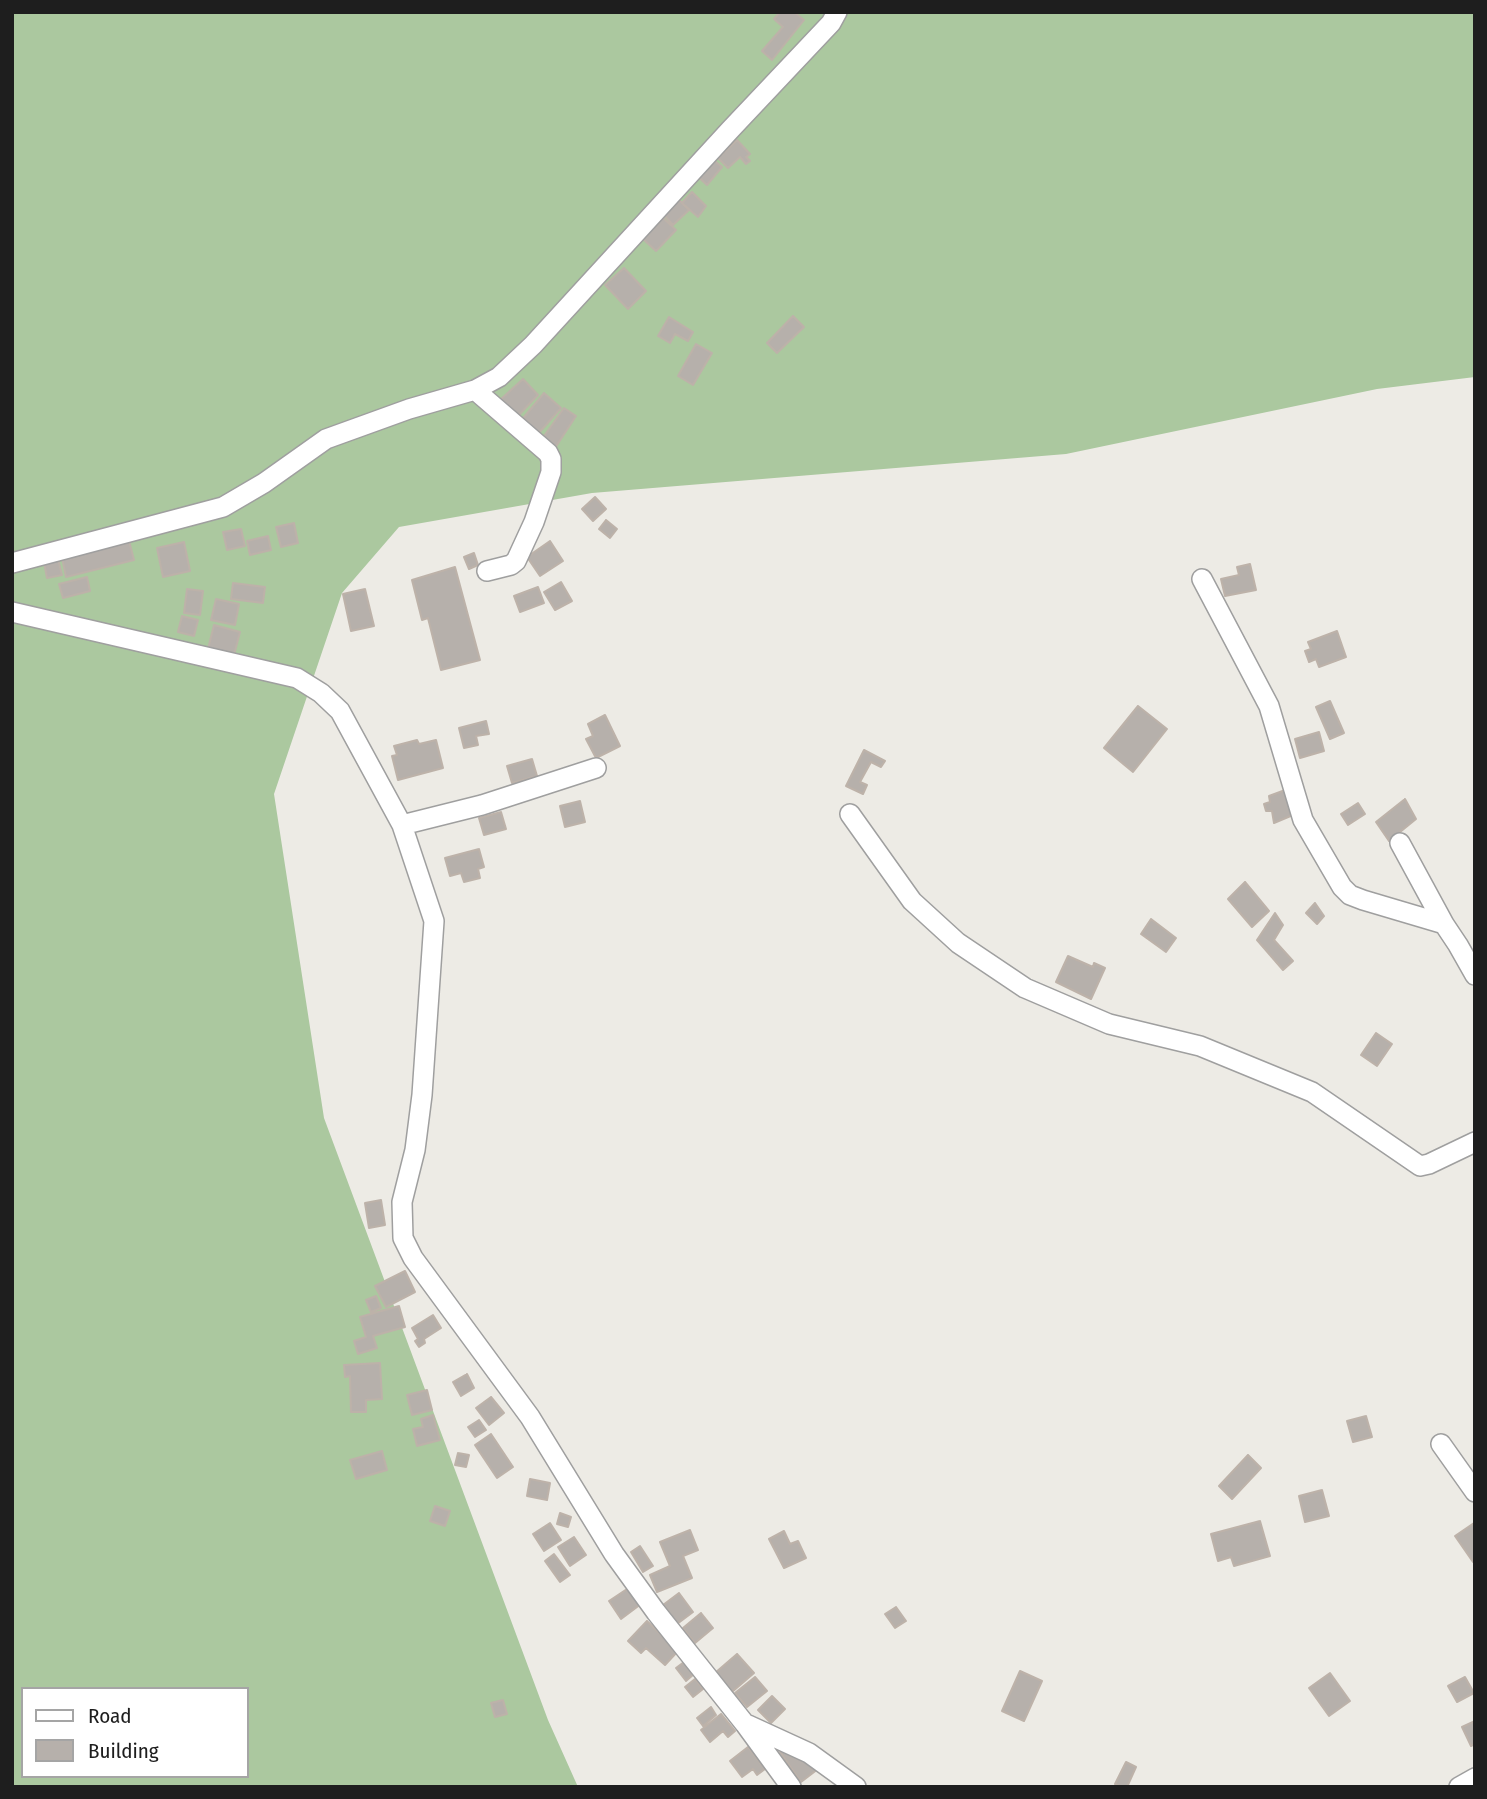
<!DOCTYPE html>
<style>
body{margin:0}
#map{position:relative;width:1487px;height:1799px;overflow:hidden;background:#edebe5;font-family:"Fira Sans Condensed",sans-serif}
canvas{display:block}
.frame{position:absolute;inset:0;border:14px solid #1e1e1e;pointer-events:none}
.legend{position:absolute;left:21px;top:1687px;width:228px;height:91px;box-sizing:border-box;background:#fff;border:2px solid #a5a5a5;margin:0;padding:9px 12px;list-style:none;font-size:21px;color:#1e1e1e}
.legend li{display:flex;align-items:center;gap:14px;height:35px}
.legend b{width:35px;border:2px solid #a5a5a5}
</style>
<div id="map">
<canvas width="1487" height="1799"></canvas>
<div class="frame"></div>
<ul class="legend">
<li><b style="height:9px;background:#fff"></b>Road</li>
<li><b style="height:19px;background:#b6b0ab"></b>Building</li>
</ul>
</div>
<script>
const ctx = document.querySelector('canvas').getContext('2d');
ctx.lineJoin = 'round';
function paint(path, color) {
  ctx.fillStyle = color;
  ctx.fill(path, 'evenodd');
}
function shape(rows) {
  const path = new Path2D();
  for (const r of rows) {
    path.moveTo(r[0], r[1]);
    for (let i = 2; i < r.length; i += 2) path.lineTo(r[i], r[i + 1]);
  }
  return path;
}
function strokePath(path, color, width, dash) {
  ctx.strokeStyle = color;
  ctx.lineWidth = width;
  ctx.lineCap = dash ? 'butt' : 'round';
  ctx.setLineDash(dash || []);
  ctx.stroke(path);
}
paint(shape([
 [12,12,1475,12,1475,377,1377,389,1066,454,592,493,399,527,342,593,274,794,324,1118,548,1720,578,1787,12,1787],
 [23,1689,247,1689,247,1776,23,1776]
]), '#abc89f');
const building = shape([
 [780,12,794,12,804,20,772,60,762,51,783,27,774,19,780,12],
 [737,140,750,154,746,157,750,161,746,164,740,157,728,168,718,158,737,140],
 [710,157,722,167,707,185,695,174,710,157],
 [692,192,706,206,698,217,682,203,692,192],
 [679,200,689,210,673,225,664,215,679,200],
 [662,217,676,230,656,251,642,238,662,217],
 [624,268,646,291,628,309,605,285,624,268],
 [793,316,804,327,777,353,767,343,793,316],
 [669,317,693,332,688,341,675,334,670,343,658,336,669,317],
 [696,344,712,353,693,385,678,376,696,344],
 [523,379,538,395,515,419,499,401,523,379],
 [544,393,561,408,537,435,520,422,544,393],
 [564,408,576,416,555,448,542,439,564,408],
 [595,497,606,509,593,521,582,509,595,497],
 [606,520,617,529,610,538,599,529,606,520],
 [294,523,298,543,281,547,276,527,294,523],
 [241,529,245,546,227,550,223,532,241,529],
 [268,536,271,550,250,555,247,541,268,536],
 [128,537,134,560,66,577,61,553,128,537],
 [550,541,563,561,540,576,527,557,550,541],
 [184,542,190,571,163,577,157,548,184,542],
 [474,553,478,565,469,569,464,557,474,553],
 [57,555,62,575,47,578,43,557,57,555],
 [1250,564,1256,590,1225,596,1221,579,1239,575,1237,567,1250,564],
 [455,567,480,660,441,670,428,618,422,620,412,580,455,567],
 [87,577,90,591,63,598,59,584,87,577],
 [561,582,572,601,555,610,544,592,561,582],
 [233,583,265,587,263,603,231,599,233,583],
 [538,587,544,603,520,612,514,596,538,587],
 [187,589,203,591,200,615,184,613,187,589],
 [365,589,374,626,351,631,343,594,365,589],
 [216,599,239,604,235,625,211,620,216,599],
 [182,616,198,620,194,636,178,632,182,616],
 [214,625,240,632,234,655,208,649,214,625],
 [1337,631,1346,657,1319,667,1316,659,1309,662,1305,651,1311,649,1308,642,1337,631],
 [1330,701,1344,733,1330,739,1316,707,1330,701],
 [1138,706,1167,729,1133,772,1104,748,1138,706],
 [605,715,620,746,596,758,586,739,593,736,588,724,605,715],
 [486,721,489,734,476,736,478,745,464,748,459,728,486,721],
 [1319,732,1324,751,1300,758,1295,739,1319,732],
 [417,740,419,744,436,740,443,768,398,780,392,756,397,755,394,746,417,740],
 [864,750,885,761,881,767,871,762,860,782,867,785,863,794,846,786,864,750],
 [532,759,537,776,512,783,507,766,532,759],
 [1288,789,1293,815,1274,823,1272,811,1266,811,1264,804,1270,802,1269,796,1288,789],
 [1405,799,1416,819,1389,841,1376,822,1405,799],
 [580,801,585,822,565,827,560,806,580,801],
 [1358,803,1365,814,1348,825,1341,814,1358,803],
 [501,812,506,829,484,835,479,818,501,812],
 [479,849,484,867,478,869,480,878,464,882,461,873,450,876,445,858,479,849],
 [1245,882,1269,911,1252,927,1228,899,1245,882],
 [1315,903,1324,916,1317,924,1306,913,1315,903],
 [1275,913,1283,925,1274,940,1293,961,1283,970,1257,940,1275,913],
 [1151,919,1176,938,1166,952,1141,934,1151,919],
 [1068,956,1093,967,1094,963,1105,968,1091,999,1056,982,1068,956],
 [1376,1033,1392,1044,1377,1066,1361,1055,1376,1033],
 [381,1200,385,1225,369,1228,365,1203,381,1200],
 [405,1271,415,1292,386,1307,375,1286,405,1271],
 [376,1296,381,1308,371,1312,366,1300,376,1296],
 [399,1306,405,1327,373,1336,377,1348,358,1354,354,1341,366,1337,360,1317,399,1306],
 [433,1315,441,1328,424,1339,425,1343,419,1347,415,1341,418,1339,412,1328,433,1315],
 [380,1363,382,1399,366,1400,366,1412,351,1412,350,1376,345,1377,344,1365,380,1363],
 [467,1374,474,1388,461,1396,453,1382,467,1374],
 [427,1390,432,1410,412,1415,407,1395,427,1390],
 [491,1397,504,1413,489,1425,476,1408,491,1397],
 [433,1415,440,1440,417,1446,413,1429,423,1427,421,1419,433,1415],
 [1366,1416,1372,1437,1353,1442,1347,1421,1366,1416],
 [479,1420,486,1430,475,1437,468,1427,479,1420],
 [491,1434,513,1467,497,1478,475,1445,491,1434],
 [382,1451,387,1470,356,1479,350,1460,382,1451],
 [458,1453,469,1455,466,1467,455,1465,458,1453],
 [1248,1455,1261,1468,1232,1499,1219,1486,1248,1455],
 [530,1479,550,1483,547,1500,527,1496,530,1479],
 [1322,1490,1329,1516,1305,1522,1299,1496,1322,1490],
 [435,1506,450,1511,445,1526,430,1521,435,1506],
 [560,1513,571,1517,568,1527,557,1524,560,1513],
 [1260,1521,1270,1556,1234,1566,1231,1557,1218,1561,1211,1534,1260,1521],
 [550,1523,561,1540,544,1551,533,1534,550,1523],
 [1474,1523,1475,1561,1473,1562,1455,1536,1474,1523],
 [690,1530,698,1550,683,1556,692,1578,657,1592,650,1575,670,1566,660,1542,690,1530],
 [784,1531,790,1544,798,1541,806,1558,784,1568,769,1539,784,1531],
 [574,1537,586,1555,570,1566,558,1547,574,1537],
 [640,1546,653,1566,643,1572,631,1552,640,1546],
 [554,1554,570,1575,560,1582,545,1561,554,1554],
 [630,1587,641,1604,621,1619,609,1601,630,1587],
 [679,1593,693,1612,677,1624,663,1605,679,1593],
 [896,1607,906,1621,895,1628,885,1614,896,1607],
 [701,1613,713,1628,695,1643,683,1628,701,1613],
 [647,1621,678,1651,665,1665,646,1648,641,1653,628,1641,647,1621],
 [737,1654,754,1673,732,1692,715,1673,737,1654],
 [684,1662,694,1674,686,1681,676,1668,684,1662],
 [1020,1671,1042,1681,1024,1721,1002,1711,1020,1671],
 [1330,1673,1350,1701,1329,1716,1309,1688,1330,1673],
 [755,1677,767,1691,747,1707,735,1693,755,1677],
 [1465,1677,1474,1693,1457,1702,1448,1686,1465,1677],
 [695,1679,703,1689,693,1697,685,1687,695,1679],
 [772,1696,785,1709,771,1723,758,1710,772,1696],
 [503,1700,507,1714,495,1717,491,1703,503,1700],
 [711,1707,716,1715,703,1726,697,1718,711,1707],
 [721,1714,735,1731,728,1737,723,1731,710,1742,701,1730,721,1714],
 [1475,1721,1475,1744,1471,1746,1462,1727,1475,1721],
 [748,1747,765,1769,757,1775,753,1769,742,1777,730,1761,748,1747],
 [786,1747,818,1769,801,1782,780,1752,786,1747],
 [1126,1762,1136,1767,1127,1787,1121,1787,1115,1784,1126,1762]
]);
paint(building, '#b6b0ab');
strokePath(building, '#bdb2a9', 2);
const minor = shape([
 [475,390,548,453,551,459,551,472,534,522,516,561,511,565,487,571],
 [12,563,223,507,264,483,326,439,409,409,475,390,499,377,533,345,730,130,831,23,837,12],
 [1202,579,1269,706,1303,820,1342,887,1350,895,1363,900,1444,924,1458,945,1475,975],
 [12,612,297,678,321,693,340,711,402,825,434,921,422,1095,415,1150,402,1202,403,1238,413,1258,530,1417,614,1554,656,1612,745,1724,791,1787],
 [850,814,912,901,958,943,1025,988,1109,1024,1200,1046,1312,1092,1420,1166,1429,1164,1475,1142],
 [402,825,482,805,596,768],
 [1400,843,1444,924],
 [1441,1444,1475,1492],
 [748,1725,809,1753,856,1787],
 [1459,1787,1475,1778]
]);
strokePath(minor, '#9f9f9f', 22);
strokePath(minor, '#fff', 19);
</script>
